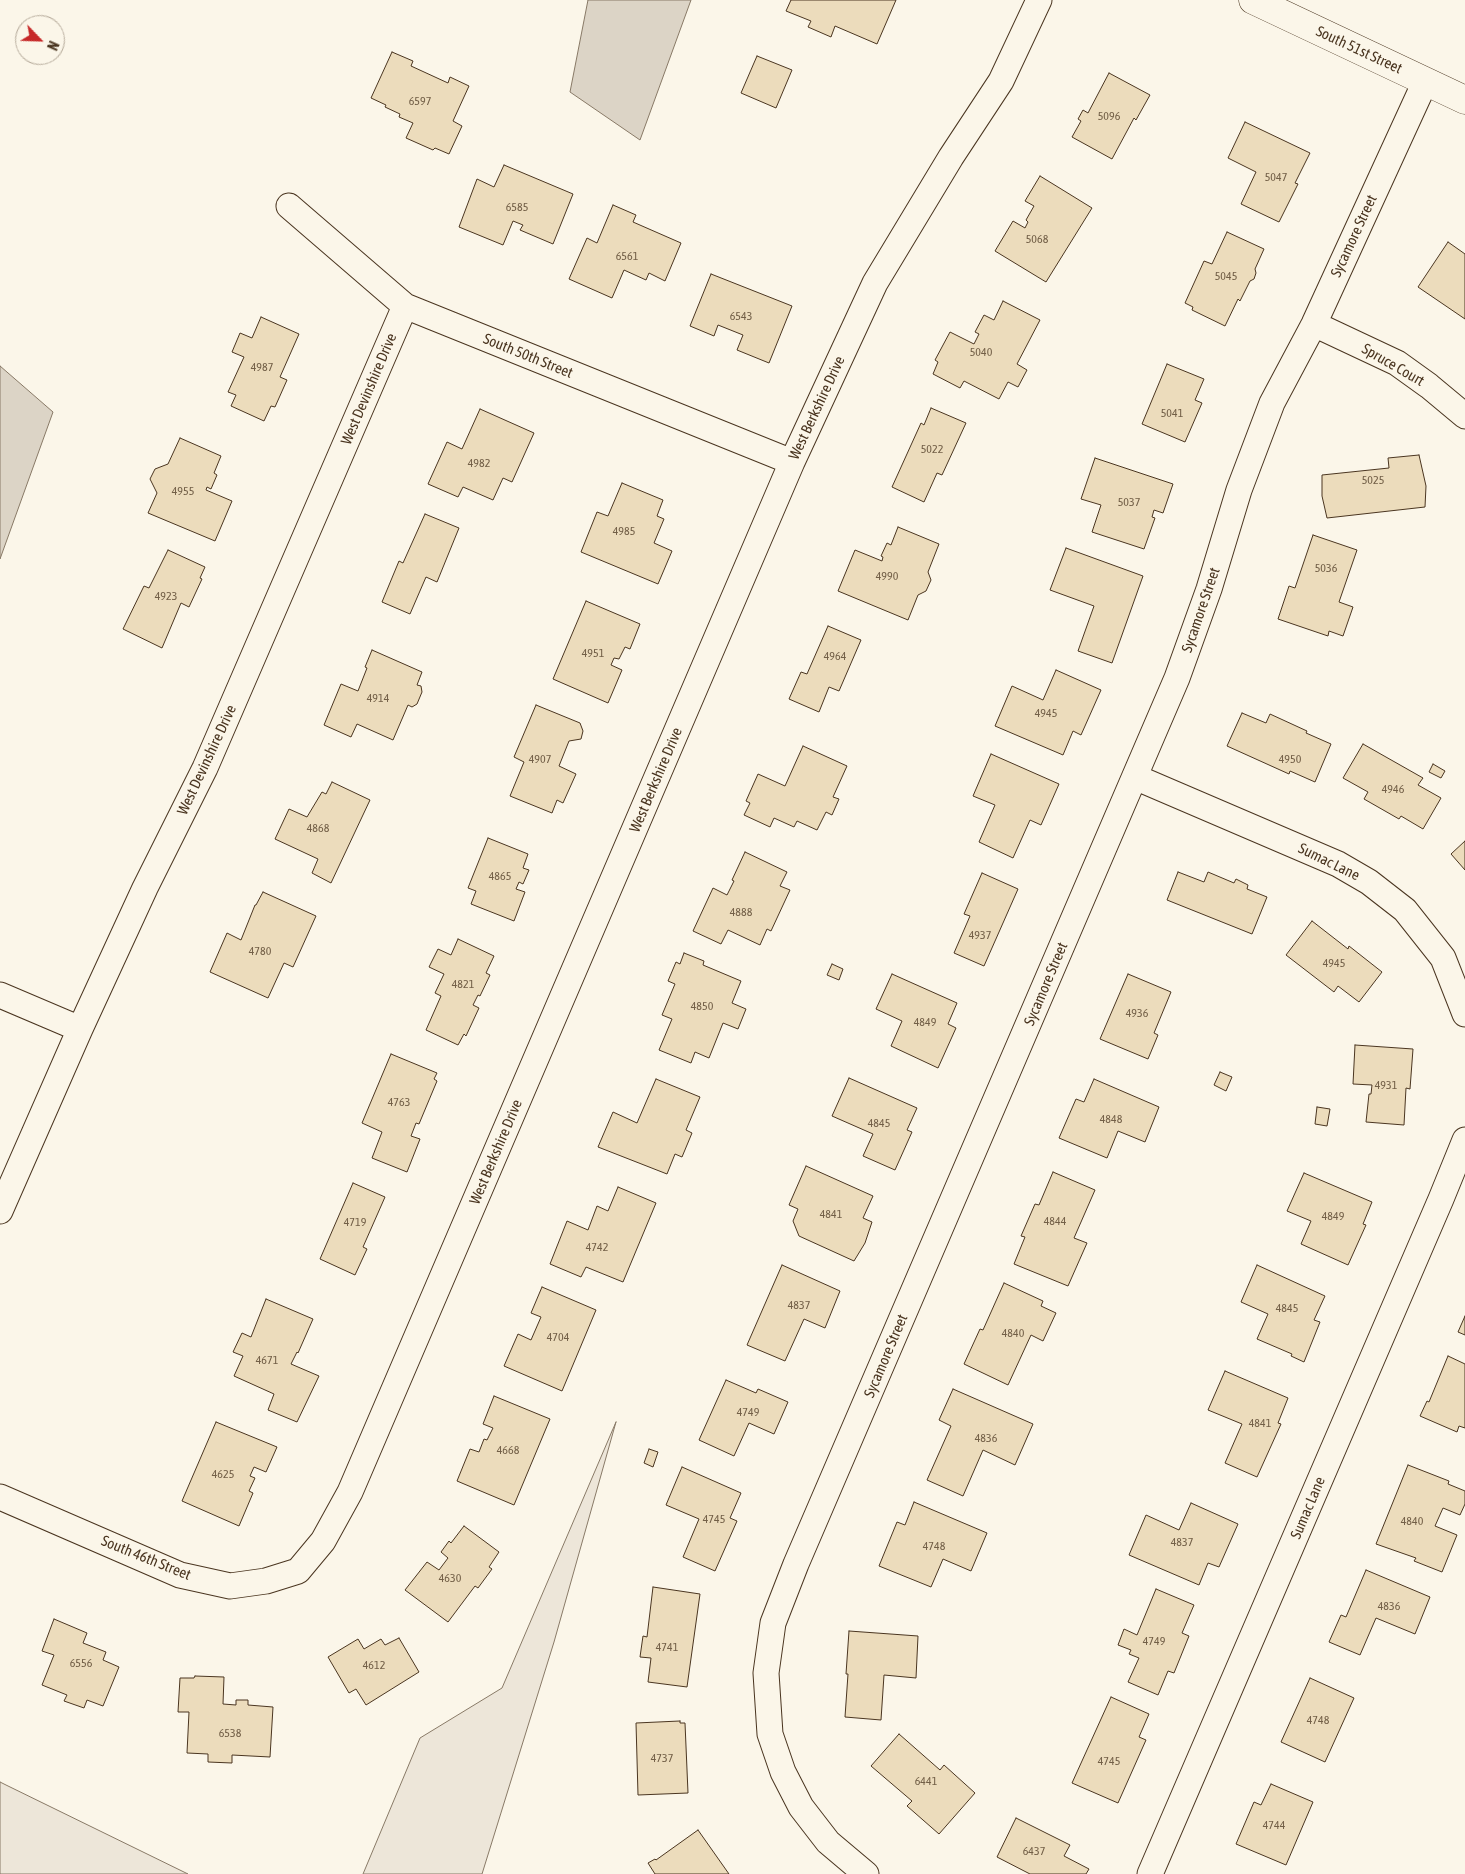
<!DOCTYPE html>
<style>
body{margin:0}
#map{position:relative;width:1465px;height:1874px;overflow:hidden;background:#fbf6e9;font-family:"Asap Condensed",sans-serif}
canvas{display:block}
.north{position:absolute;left:15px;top:15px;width:50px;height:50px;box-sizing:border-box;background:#fbf6e9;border:1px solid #b4a999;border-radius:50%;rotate:114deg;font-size:14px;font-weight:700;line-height:20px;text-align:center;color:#4a3520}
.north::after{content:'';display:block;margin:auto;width:18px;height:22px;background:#c62828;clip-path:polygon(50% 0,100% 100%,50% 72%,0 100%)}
</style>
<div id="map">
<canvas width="1465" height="1874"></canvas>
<div class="north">N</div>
</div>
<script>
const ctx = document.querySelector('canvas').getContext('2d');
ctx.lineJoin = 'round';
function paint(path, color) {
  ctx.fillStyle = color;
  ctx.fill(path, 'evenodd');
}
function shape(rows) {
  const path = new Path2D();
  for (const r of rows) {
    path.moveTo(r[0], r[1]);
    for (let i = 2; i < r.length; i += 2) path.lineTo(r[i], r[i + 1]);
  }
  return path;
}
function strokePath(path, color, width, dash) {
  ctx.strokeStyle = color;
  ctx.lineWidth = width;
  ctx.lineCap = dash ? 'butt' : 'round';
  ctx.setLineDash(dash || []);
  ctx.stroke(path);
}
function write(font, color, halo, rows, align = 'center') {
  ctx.font = font + ' "Asap Condensed",sans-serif';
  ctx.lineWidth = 4;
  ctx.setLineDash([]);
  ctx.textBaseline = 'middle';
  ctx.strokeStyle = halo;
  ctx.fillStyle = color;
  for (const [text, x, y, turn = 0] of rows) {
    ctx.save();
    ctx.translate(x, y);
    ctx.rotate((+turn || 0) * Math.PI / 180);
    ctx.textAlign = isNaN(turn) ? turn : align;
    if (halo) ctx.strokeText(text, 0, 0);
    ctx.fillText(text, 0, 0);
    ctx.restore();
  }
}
const green = shape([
 [616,1422,554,1642,482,1874,363,1874,420,1738,502,1688,616,1422],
 [0,1782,6,1785,188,1874,0,1874,0,1782]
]);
paint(green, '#ede6d9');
strokePath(green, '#887966', 1);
const water = shape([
 [588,0,691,0,640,140,570,92,588,0],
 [0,366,53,412,0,559,0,366]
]);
paint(water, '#dcd4c6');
strokePath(water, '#887966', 1);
const building = shape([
 [791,0,896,0,877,44,835,26,831,37,808,27,811,21,786,11,791,0],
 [392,52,413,61,411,66,448,83,450,77,469,86,453,121,462,126,449,154,435,148,433,150,406,138,413,123,399,117,400,114,385,107,386,105,371,98,392,52],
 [757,56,792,70,776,108,741,93,757,56],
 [1109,73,1150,95,1136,120,1134,118,1112,159,1072,137,1081,121,1078,119,1083,110,1088,113,1109,73],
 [1245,122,1310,153,1295,183,1298,184,1279,222,1241,204,1256,172,1228,158,1245,122],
 [504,165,573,194,553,244,520,230,523,225,513,221,503,245,459,227,477,179,494,187,504,165],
 [1040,176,1092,208,1046,282,995,251,1013,221,1025,228,1028,222,1026,220,1034,206,1025,201,1040,176],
 [613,205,636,215,633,222,681,243,665,281,649,273,646,280,624,270,612,298,569,279,587,238,597,243,613,205],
 [1227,232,1264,249,1255,269,1256,273,1254,279,1250,281,1240,301,1238,299,1225,326,1192,310,1193,307,1185,303,1204,261,1212,264,1227,232],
 [1448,242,1465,254,1465,319,1418,287,1448,242],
 [711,274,792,306,769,363,737,350,743,335,718,325,714,336,690,326,711,274],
 [1003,301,1040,320,1017,364,1027,370,1018,387,1008,382,999,399,964,381,960,388,933,374,938,362,935,360,950,332,974,344,979,334,975,332,984,315,994,320,1003,301],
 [261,317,299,334,280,377,287,380,275,407,271,406,264,421,231,406,236,395,228,392,244,357,232,352,240,333,252,338,261,317],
 [1167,364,1204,379,1195,400,1202,403,1185,442,1142,424,1167,364],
 [931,408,966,423,942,475,937,473,924,502,892,487,921,423,924,425,931,408],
 [480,409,534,433,512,482,503,478,493,500,463,487,458,497,428,484,447,442,462,449,480,409],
 [180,438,221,456,214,473,217,475,211,489,207,487,206,490,232,501,215,541,148,513,157,493,150,479,155,469,168,464,180,438],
 [1419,455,1426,486,1425,507,1327,518,1322,496,1322,475,1389,468,1388,458,1419,455],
 [1095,458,1173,484,1163,513,1154,510,1152,517,1155,518,1144,549,1092,532,1101,505,1081,499,1095,458],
 [622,483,663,500,657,516,664,519,654,543,672,551,658,584,581,552,597,512,608,516,622,483],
 [425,514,459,528,437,582,426,577,410,614,382,602,399,561,403,563,425,514],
 [898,527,939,544,928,572,931,580,926,591,918,595,908,620,838,591,855,550,882,561,883,557,881,556,887,543,891,545,898,527],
 [1313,535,1357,550,1339,602,1353,607,1343,636,1329,631,1328,636,1278,619,1289,586,1295,588,1313,535],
 [1066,548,1143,576,1112,663,1078,651,1094,606,1050,590,1066,548],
 [168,550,205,567,200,578,202,579,189,607,181,603,162,648,123,629,144,586,149,588,168,550],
 [586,601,640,624,630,649,625,647,619,659,614,658,611,665,622,670,608,703,553,679,586,601],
 [828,626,861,640,839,691,829,687,819,712,789,699,801,672,807,674,828,626],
 [372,650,422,672,417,685,421,686,422,692,417,704,412,707,408,705,393,740,357,724,351,737,324,725,341,684,358,691,367,668,365,667,372,650],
 [1056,670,1101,690,1081,735,1073,731,1063,755,995,726,1012,686,1043,700,1056,670],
 [536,705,580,723,583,731,581,739,569,741,559,766,576,774,563,803,557,800,552,813,510,796,524,762,514,757,536,705],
 [1242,713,1266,723,1270,714,1307,731,1306,733,1331,744,1315,782,1290,771,1289,774,1227,746,1242,713],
 [1363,744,1423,778,1418,785,1441,798,1423,829,1401,816,1399,819,1364,799,1368,792,1343,778,1363,744],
 [803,746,847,766,833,797,839,799,832,815,826,812,817,830,797,821,794,827,774,818,770,827,744,815,750,803,746,801,758,774,785,786,803,746],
 [991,754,1059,784,1041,825,1030,820,1013,858,979,842,995,805,973,796,991,754],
 [1433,764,1445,771,1441,778,1429,772,1433,764],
 [332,782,370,800,331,883,312,873,318,859,275,839,289,809,307,817,322,792,326,794,332,782],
 [488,838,528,854,523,868,529,870,523,884,519,882,516,889,525,892,514,921,471,904,476,891,468,888,488,838],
 [1465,841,1465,870,1451,854,1465,841],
 [745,852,787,872,780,886,790,890,771,931,767,929,760,945,728,930,721,944,693,931,713,888,727,895,734,881,732,880,745,852],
 [1178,872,1204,882,1208,872,1234,883,1236,879,1248,885,1247,889,1267,897,1252,934,1167,900,1178,872],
 [982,873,1018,889,984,966,954,953,970,916,964,914,982,873],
 [263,892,316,916,293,967,284,963,268,998,210,972,227,933,241,940,255,905,256,905,263,892],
 [1312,921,1348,949,1349,946,1382,972,1359,1002,1338,986,1334,992,1286,955,1312,921],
 [458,939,494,956,486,973,490,975,480,996,478,995,473,1005,479,1008,466,1036,464,1034,458,1045,426,1030,441,996,435,993,444,974,429,967,438,949,451,955,458,939],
 [684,953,704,961,703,965,741,981,732,1003,746,1009,738,1029,723,1023,709,1058,695,1052,691,1063,659,1050,672,1019,662,1015,675,984,668,981,676,962,680,964,684,953],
 [832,964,843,969,839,980,827,975,832,964],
 [892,974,957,1003,948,1024,956,1028,938,1068,891,1046,902,1021,876,1009,892,974],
 [1128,974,1171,992,1154,1033,1158,1035,1148,1059,1100,1039,1128,974],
 [1355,1045,1413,1049,1410,1089,1406,1088,1404,1125,1366,1122,1369,1094,1371,1094,1372,1085,1353,1084,1355,1045],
 [391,1054,437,1073,434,1079,437,1081,419,1124,416,1123,411,1136,420,1139,407,1172,372,1158,382,1132,362,1123,391,1054],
 [1220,1072,1232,1077,1226,1091,1214,1085,1220,1072],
 [849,1078,917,1108,907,1130,912,1132,895,1170,863,1156,873,1134,832,1116,849,1078],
 [656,1079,700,1097,686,1130,692,1133,682,1157,675,1154,667,1174,598,1147,613,1112,637,1123,656,1079],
 [1094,1079,1159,1107,1145,1142,1118,1131,1107,1158,1059,1138,1076,1099,1084,1102,1094,1079],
 [1317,1107,1330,1109,1327,1126,1315,1124,1317,1107],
 [806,1166,873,1196,863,1218,872,1222,865,1243,854,1261,799,1236,793,1221,798,1209,789,1205,806,1166],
 [1053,1172,1095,1190,1074,1238,1087,1243,1068,1286,1014,1264,1025,1237,1021,1236,1035,1204,1039,1205,1053,1172],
 [1304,1173,1372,1202,1363,1224,1366,1225,1348,1265,1301,1244,1311,1221,1287,1211,1304,1173],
 [353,1183,385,1197,363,1247,367,1249,355,1275,320,1259,353,1183],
 [618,1187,656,1203,623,1282,586,1267,581,1277,550,1264,567,1221,588,1230,597,1206,608,1211,618,1187],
 [782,1265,840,1291,825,1328,804,1319,785,1361,747,1345,782,1265],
 [1257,1265,1325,1296,1314,1320,1320,1322,1304,1362,1291,1356,1292,1354,1257,1339,1268,1314,1241,1302,1257,1265],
 [1004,1283,1043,1301,1041,1306,1056,1313,1043,1341,1031,1335,1008,1385,964,1364,980,1329,983,1330,1004,1283],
 [542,1287,596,1310,562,1391,504,1366,518,1334,531,1340,541,1317,531,1313,542,1287],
 [266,1299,313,1319,298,1353,297,1352,291,1364,319,1376,297,1422,268,1410,274,1394,234,1376,243,1356,233,1352,242,1333,251,1337,266,1299],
 [1465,1316,1465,1335,1458,1332,1465,1316],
 [1448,1356,1465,1364,1465,1428,1459,1426,1457,1432,1420,1416,1427,1401,1429,1402,1448,1356],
 [1225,1371,1288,1398,1278,1423,1281,1424,1257,1477,1225,1463,1242,1424,1208,1410,1225,1371],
 [726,1380,756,1393,758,1389,788,1402,774,1434,749,1423,734,1456,699,1440,726,1380],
 [953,1389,1033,1424,1015,1465,983,1450,963,1496,927,1480,951,1426,939,1420,953,1389],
 [494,1396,550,1419,514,1505,457,1481,470,1449,479,1452,484,1439,487,1440,493,1428,483,1424,494,1396],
 [216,1422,277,1447,266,1472,254,1467,250,1476,255,1478,249,1491,253,1493,239,1526,182,1501,216,1422],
 [649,1449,658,1452,653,1467,644,1463,649,1449],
 [1408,1465,1449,1481,1448,1484,1465,1491,1465,1504,1460,1515,1443,1508,1435,1526,1457,1535,1442,1572,1414,1561,1416,1558,1376,1544,1408,1465],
 [682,1467,741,1493,730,1518,737,1521,715,1571,683,1557,699,1519,666,1505,682,1467],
 [914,1502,987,1533,971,1571,943,1559,931,1587,879,1566,897,1522,905,1525,914,1502],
 [1191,1503,1238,1524,1219,1567,1208,1563,1199,1585,1129,1555,1146,1515,1179,1530,1191,1503],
 [464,1526,499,1552,489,1567,492,1569,478,1588,475,1586,448,1622,405,1590,427,1562,439,1570,448,1558,441,1552,449,1541,451,1543,464,1526],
 [1366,1570,1430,1597,1415,1634,1376,1618,1360,1655,1329,1642,1341,1615,1346,1617,1366,1570],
 [653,1587,700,1594,687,1687,648,1682,651,1658,640,1657,643,1636,647,1637,653,1587],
 [1156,1589,1194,1605,1182,1633,1189,1636,1174,1673,1168,1671,1158,1695,1128,1682,1139,1658,1129,1654,1131,1650,1118,1645,1124,1629,1137,1635,1156,1589],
 [54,1619,87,1633,83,1643,106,1652,103,1660,119,1667,103,1706,87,1700,84,1708,64,1701,67,1695,42,1685,54,1655,42,1651,54,1619],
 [849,1631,918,1636,916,1678,884,1675,881,1720,845,1717,848,1674,846,1674,849,1631],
 [399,1638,419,1672,366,1705,356,1689,349,1693,328,1657,358,1639,364,1649,381,1639,385,1645,399,1638],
 [195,1676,224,1677,223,1704,236,1705,236,1700,248,1700,248,1705,273,1707,270,1757,232,1755,232,1763,208,1762,208,1754,187,1753,189,1712,178,1712,180,1678,194,1678,195,1676],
 [1310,1678,1354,1698,1325,1762,1281,1742,1310,1678],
 [1111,1697,1149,1714,1139,1737,1146,1740,1118,1803,1072,1783,1111,1697],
 [680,1721,680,1723,685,1723,688,1793,638,1795,636,1723,680,1721],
 [899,1734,940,1770,944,1765,975,1793,939,1834,907,1806,912,1801,871,1766,899,1734],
 [1271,1784,1313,1802,1286,1865,1236,1844,1254,1802,1261,1805,1271,1784],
 [1016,1818,1070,1845,1064,1856,1089,1869,1086,1874,1030,1874,997,1857,1016,1818],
 [698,1830,729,1874,655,1874,648,1863,655,1859,656,1860,698,1830]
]);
paint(building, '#ecdcbc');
strokePath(building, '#4a3520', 1);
const street = shape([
 [289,206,405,306,792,462],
 [1314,324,1397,363,1429,386,1465,416],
 [1135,777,1338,864,1369,882,1405,910,1443,958,1465,1014],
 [0,995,80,1029],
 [0,1211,80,1029,145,888,205,768,405,306],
 [0,1497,180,1575,230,1586,266,1581,298,1571,323,1541,350,1492,792,462,875,283,951,157,1001,81,1039,0],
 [866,1874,828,1842,801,1807,783,1772,770,1734,766,1673,773,1623,796,1564,1177,678,1209,589,1239,490,1272,403,1314,324,1425,82],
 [1150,1874,1441,1199,1465,1140]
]);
const secondary = shape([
 [1253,0,1465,100]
]);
strokePath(street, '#4a3520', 27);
strokePath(secondary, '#4a3520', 29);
strokePath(street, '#fbf6e9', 25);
strokePath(secondary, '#fbf6e9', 28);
write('12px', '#725f47', null, [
 ["6597",420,101],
 ["5096",1109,116],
 ["5047",1276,177],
 ["6585",517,207],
 ["5068",1037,239],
 ["6561",627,256],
 ["5045",1226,276],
 ["6543",741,316],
 ["5040",981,352],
 ["4987",262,367],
 ["5041",1172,413],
 ["5022",932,449],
 ["4982",479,463],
 ["5025",1373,480],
 ["4955",183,491],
 ["5037",1129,502],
 ["4985",624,531],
 ["5036",1326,568],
 ["4990",887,576],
 ["4923",166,596],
 ["4951",593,653],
 ["4964",835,656],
 ["4914",378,698],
 ["4945",1046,713],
 ["4907",540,759],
 ["4950",1290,759],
 ["4946",1393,789],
 ["4868",318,828],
 ["4865",500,876],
 ["4888",741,912],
 ["4937",980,935],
 ["4780",260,951],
 ["4945",1334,963],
 ["4821",463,984],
 ["4850",702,1006],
 ["4936",1137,1013],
 ["4849",925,1022],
 ["4931",1386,1085],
 ["4763",399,1102],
 ["4848",1111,1119],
 ["4845",879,1123],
 ["4841",831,1214],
 ["4849",1333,1216],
 ["4844",1055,1221],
 ["4719",355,1222],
 ["4742",597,1247],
 ["4837",799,1305],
 ["4845",1287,1308],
 ["4840",1013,1333],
 ["4704",558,1337],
 ["4671",267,1360],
 ["4749",748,1412],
 ["4841",1260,1423],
 ["4836",986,1438],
 ["4668",508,1450],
 ["4625",223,1474],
 ["4745",714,1519],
 ["4840",1412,1521],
 ["4837",1182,1542],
 ["4748",934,1546],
 ["4630",450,1578],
 ["4836",1389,1606],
 ["4749",1154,1641],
 ["4741",667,1647],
 ["6556",81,1663],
 ["4612",374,1665],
 ["4748",1318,1720],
 ["6538",230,1733],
 ["4737",662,1758],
 ["4745",1109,1761],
 ["6441",926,1781],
 ["4744",1274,1825],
 ["6437",1034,1851]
]);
write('15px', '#4a3520', '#fbf6e9', [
 ["South 51st Street",1359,50,25],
 ["Sycamore Street",1354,236,-65],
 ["South 50th Street",528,356,22],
 ["Spruce Court",1393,365,30],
 ["West Devinshire Drive",369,389,-67],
 ["West Berkshire Drive",817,408,-65],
 ["Sycamore Street",1201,610,-71],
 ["West Devinshire Drive",207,760,-65],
 ["West Berkshire Drive",656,780,-67],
 ["Sumac Lane",1329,862,26],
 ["Sycamore Street",1046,984,-67],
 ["West Berkshire Drive",496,1152,-67],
 ["Sycamore Street",886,1356,-67],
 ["Sumac Lane",1308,1508,-67],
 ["South 46th Street",146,1558,22]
]);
</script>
